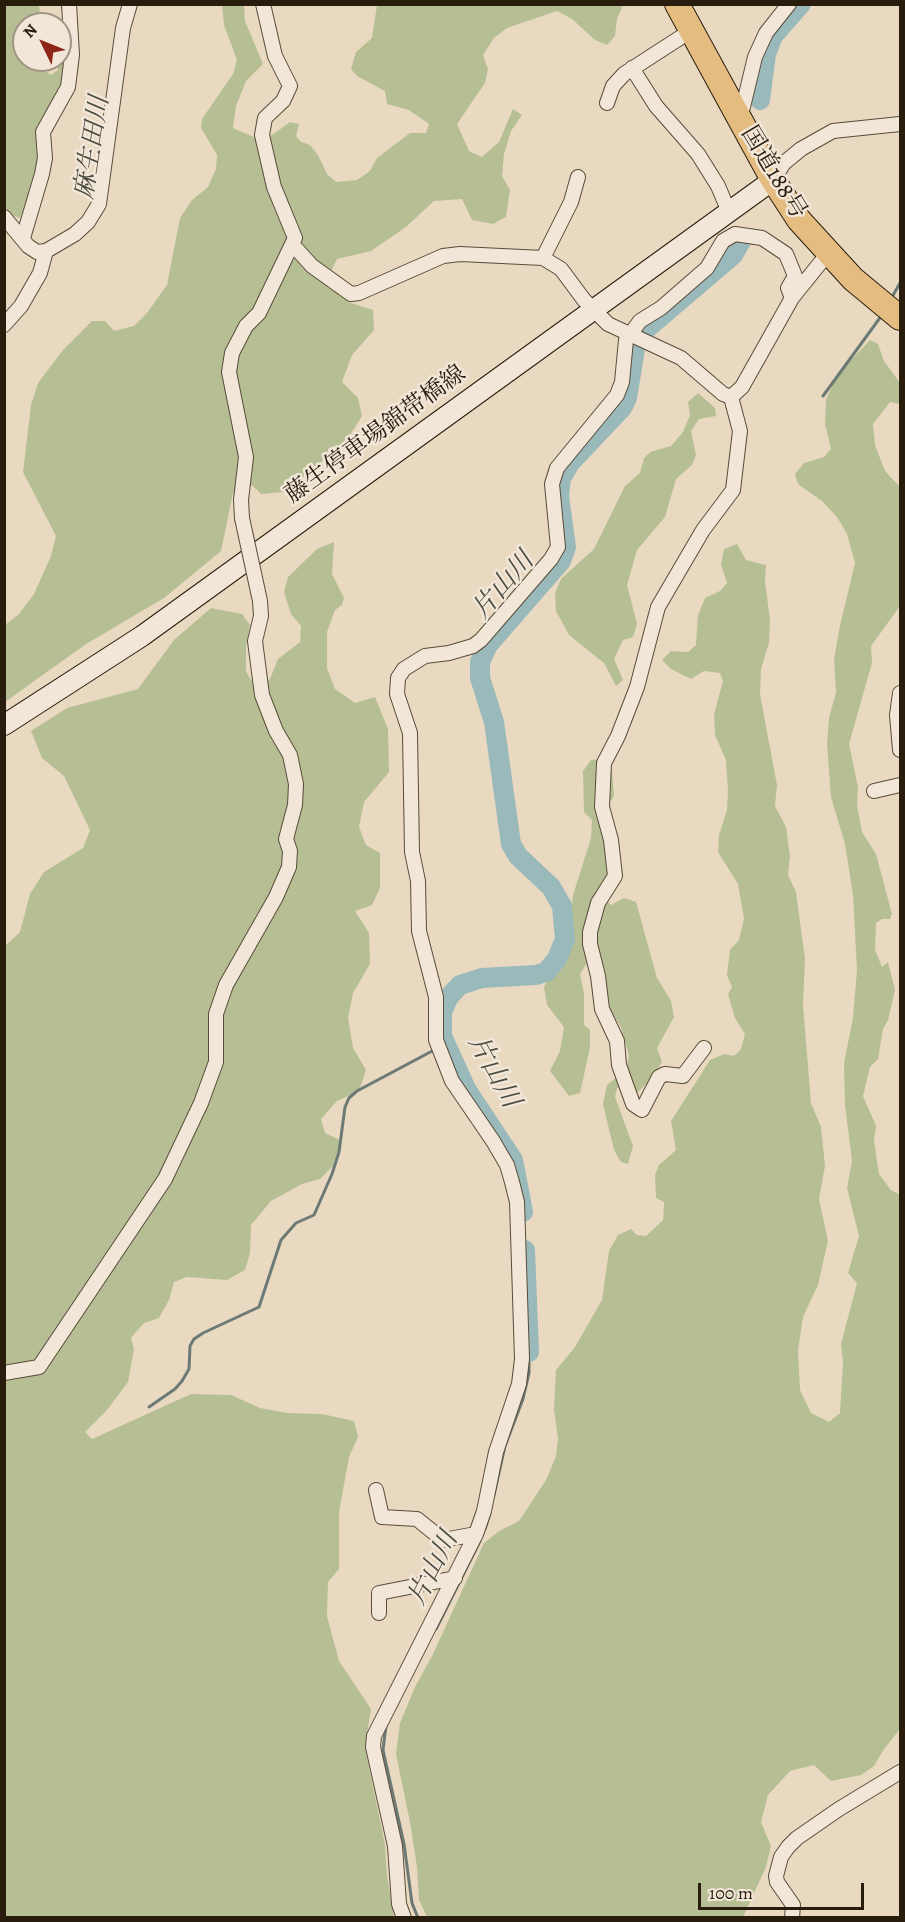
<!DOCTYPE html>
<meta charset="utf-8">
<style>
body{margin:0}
#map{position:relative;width:905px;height:1922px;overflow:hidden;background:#e9d9c1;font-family:Alegreya,serif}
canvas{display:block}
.frame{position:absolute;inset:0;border:6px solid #281c0d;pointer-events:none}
.north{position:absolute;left:12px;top:12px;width:60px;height:60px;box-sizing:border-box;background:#f1e6d7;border:2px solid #a19586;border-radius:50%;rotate:313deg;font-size:16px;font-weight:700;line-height:24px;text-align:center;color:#281c0d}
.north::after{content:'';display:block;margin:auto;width:21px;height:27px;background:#8f2418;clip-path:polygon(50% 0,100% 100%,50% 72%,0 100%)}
.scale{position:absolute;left:698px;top:1883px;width:166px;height:27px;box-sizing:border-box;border:3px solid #281c0d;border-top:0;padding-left:8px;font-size:18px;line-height:21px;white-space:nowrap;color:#281c0d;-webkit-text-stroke:4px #f1e6d7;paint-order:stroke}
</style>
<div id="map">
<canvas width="905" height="1922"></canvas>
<div class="frame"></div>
<div class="north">N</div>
<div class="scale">100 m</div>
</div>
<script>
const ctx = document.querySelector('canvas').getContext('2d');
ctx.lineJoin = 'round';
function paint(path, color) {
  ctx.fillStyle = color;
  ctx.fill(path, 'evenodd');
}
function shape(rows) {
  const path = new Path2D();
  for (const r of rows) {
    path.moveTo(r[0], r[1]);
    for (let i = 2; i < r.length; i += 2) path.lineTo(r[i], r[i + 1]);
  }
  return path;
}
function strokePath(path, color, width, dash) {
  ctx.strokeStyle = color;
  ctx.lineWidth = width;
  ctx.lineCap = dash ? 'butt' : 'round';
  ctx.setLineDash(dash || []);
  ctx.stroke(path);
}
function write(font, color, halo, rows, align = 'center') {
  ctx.font = font + ' Alegreya,"Noto Serif JP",serif';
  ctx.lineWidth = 5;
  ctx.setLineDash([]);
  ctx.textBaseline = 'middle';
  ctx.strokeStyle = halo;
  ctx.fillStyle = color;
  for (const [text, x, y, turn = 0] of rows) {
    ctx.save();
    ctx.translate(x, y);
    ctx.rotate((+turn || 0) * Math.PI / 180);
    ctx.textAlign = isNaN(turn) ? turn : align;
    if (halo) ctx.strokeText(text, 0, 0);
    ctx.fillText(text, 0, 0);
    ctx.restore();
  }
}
paint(shape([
 [5,5,39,5,41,24,24,24,24,60,43,60,43,69,51,75,58,70,57,60,60,60,60,35,65,37,67,57,64,84,56,101,37,126,38,152,34,186,20,218,11,215,5,206],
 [222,5,244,5,245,21,263,64,246,81,236,106,233,128,258,139,272,135,290,122,299,124,296,136,301,142,310,145,318,155,327,174,336,182,357,180,370,171,377,158,410,133,426,133,429,124,409,110,387,104,385,91,357,76,351,69,356,52,372,38,377,5,623,5,617,19,615,36,607,45,595,40,572,19,557,11,507,28,494,38,483,55,488,69,485,83,457,124,469,151,482,157,499,142,513,109,522,115,511,131,504,154,502,176,510,190,506,217,493,224,472,220,462,199,434,201,406,227,371,251,337,259,326,282,348,302,373,310,374,330,352,355,342,382,358,398,362,416,347,440,285,492,261,494,252,485,233,493,221,551,164,598,86,644,5,702,5,625,19,614,34,594,51,556,56,536,23,472,31,405,38,383,63,350,92,321,105,321,114,331,134,326,147,313,167,285,180,218,192,200,208,187,216,169,217,155,201,128,202,119,233,74,237,60,224,25],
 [870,340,878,344,884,361,900,383,900,404,890,402,873,424,875,445,885,471,900,487,900,606,871,646,872,663,849,744,858,787,857,805,862,832,876,854,892,914,890,919,882,919,876,923,875,950,882,967,888,962,895,990,888,1020,883,1029,878,1059,870,1067,863,1096,876,1126,874,1140,879,1174,891,1190,900,1195,900,1729,884,1749,874,1766,861,1775,831,1781,814,1765,790,1771,768,1795,761,1822,771,1846,766,1867,743,1917,427,1917,419,1900,417,1867,410,1822,396,1754,400,1723,415,1687,432,1656,484,1543,499,1531,519,1521,546,1480,556,1456,558,1438,554,1410,556,1370,575,1347,602,1300,609,1251,618,1235,631,1229,637,1235,646,1236,663,1220,664,1202,656,1198,655,1175,659,1165,676,1150,671,1121,710,1060,724,1054,734,1056,741,1049,745,1034,735,1018,728,994,732,987,727,975,730,950,739,940,744,919,738,884,718,852,719,835,727,810,728,790,726,760,715,735,714,714,723,681,720,673,704,671,691,679,671,669,662,660,671,651,688,652,696,645,698,615,705,598,720,591,727,583,721,564,724,549,737,544,746,560,766,565,765,581,770,620,769,643,761,669,760,694,777,785,775,806,786,827,790,856,788,875,796,892,805,959,803,1005,811,1103,821,1127,825,1166,819,1199,828,1241,818,1285,803,1317,798,1350,800,1390,811,1413,829,1422,840,1413,843,1362,841,1344,857,1283,848,1273,859,1236,847,1188,852,1161,845,1105,844,1063,853,1018,857,970,853,895,845,844,831,797,827,744,829,718,836,692,834,660,839,630,855,563,847,534,837,517,822,501,798,484,795,474,804,463,824,457,831,449,825,424,826,400,837,375],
 [698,393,715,408,716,416,699,419,691,431,696,455,692,465,676,479,665,517,637,550,627,585,637,624,633,637,623,640,614,659,623,680,616,686,604,663,569,635,556,611,555,593,561,579,594,549,625,486,640,473,644,458,650,452,671,446,683,432,690,415,688,402],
 [334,542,332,574,344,598,342,605,335,610,327,632,327,668,335,689,355,703,375,697,388,729,389,772,364,802,359,827,366,845,380,853,380,888,372,905,355,911,369,933,370,964,353,993,348,1018,353,1048,366,1070,359,1091,337,1101,321,1119,325,1133,342,1141,332,1167,320,1179,302,1184,271,1201,251,1225,250,1253,245,1270,227,1280,187,1277,174,1282,169,1300,159,1318,144,1323,131,1338,134,1349,128,1382,107,1410,85,1432,92,1439,191,1394,231,1395,260,1408,287,1413,322,1414,354,1421,358,1437,349,1457,339,1512,339,1569,328,1582,327,1616,339,1661,371,1709,365,1748,385,1845,387,1876,394,1917,5,1918,5,946,20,932,30,894,44,872,83,848,90,830,64,776,42,758,31,731,67,708,138,689,174,640,211,608,242,614,250,625,246,646,246,671,255,687,270,679,278,659,300,642,301,626,291,614,284,592,288,577,317,549],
 [601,759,612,771,614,796,608,805,603,827,608,877,599,892,611,905,624,898,636,902,657,978,671,1001,674,1017,657,1048,662,1062,650,1080,638,1092,634,1092,629,1084,617,1088,615,1097,633,1146,628,1164,621,1162,614,1150,603,1104,607,1085,626,1070,629,1056,621,1027,610,1009,604,967,599,960,587,963,580,974,584,994,584,1025,590,1030,590,1048,580,1093,569,1096,550,1071,560,1051,564,1027,547,1005,544,987,568,948,573,895,591,838,592,820,584,812,583,771,591,760]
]), '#b6bf93');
strokePath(shape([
 [95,222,102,210],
 [50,256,75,241],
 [891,299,900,283],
 [823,396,882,315],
 [149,1407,175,1389,182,1381,189,1369,190,1346,194,1339,203,1333,259,1307,281,1240,296,1223,314,1215,332,1174,339,1152,345,1107,349,1098,357,1091,436,1049],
 [494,1495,505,1446,523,1399,529,1373,529,1352],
 [485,1529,489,1516],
 [436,1629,480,1541],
 [386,1725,383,1750,404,1844,412,1903,418,1918]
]), '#6c7a75', 3);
strokePath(shape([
 [760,100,766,54,773,36,801,4],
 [523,1212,513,1160,466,1089,442,1036,442,1012,448,998,460,985,482,978,536,975,546,972,557,959,565,939,562,906,551,887,518,856,511,844,494,722,480,678,480,662,488,645,561,561,566,547,559,496,561,478,570,463,622,408,627,398,636,343,644,331,733,255,741,241],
 [525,1250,529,1352]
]), '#9ab9ba', 20);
const street = shape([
 [632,68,656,106,698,154,718,186,729,212],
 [607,103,613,86,624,74,692,30],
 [738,114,743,107,755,57,766,33,789,4],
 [773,180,784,163,801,149,833,131,900,124],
 [4,217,28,246,37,252,46,251,75,234,88,222,99,204,123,28,130,4],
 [23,238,42,174,45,158,43,132,68,87,72,55,69,4],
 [293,245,312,266,351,294,359,293,443,256,460,254,543,258,561,269,584,300,608,324,681,358,723,394,731,397],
 [543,258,571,202,578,177],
 [4,325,21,306,40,273,46,251],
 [242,518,241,500,246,457,229,372,232,353,246,326,259,313,295,238,274,187,262,135,265,118,283,101,290,86,275,56,263,4],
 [900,693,897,715,900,750],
 [874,791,900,785],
 [704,1048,683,1076,665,1074,659,1077,642,1110,633,1104,619,1065,617,1041,602,1009,598,976,590,944,590,932,598,903,615,876,611,840,602,807,604,763,618,736,637,687,658,607,703,530,733,490,740,431,731,397,742,387,792,298,829,252],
 [4,1373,39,1367,165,1179,201,1103,216,1062,216,1014,226,985,276,897,289,867,290,851,286,839,295,805,296,784,290,755,276,731,262,695,255,641,261,616,260,601],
 [376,1490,382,1517,417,1519,443,1540,476,1534],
 [379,1613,379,1593,455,1578],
 [404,1918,399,1904,395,1846,373,1747,374,1736,476,1534,484,1511,496,1452,519,1384,522,1359,517,1202,512,1182,507,1165,493,1141,452,1081,436,1040,436,997,419,931,418,881,412,852,410,733,397,694,398,678,404,669,425,656,449,653,473,646,481,640,551,559,558,547,552,484,557,468,617,395,622,382,626,340,640,321,661,308,707,268,723,241,735,234,762,238,786,254,795,276,788,288,792,298],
 [792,1918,793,1905,777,1882,776,1876,781,1857,788,1847,797,1838,839,1809,900,1772]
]);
const secondary = shape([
 [4,725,142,636,773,180]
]);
const highway = shape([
 [677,4,773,180,799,220,853,279,900,318]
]);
strokePath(street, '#584b3a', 16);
strokePath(secondary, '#281c0d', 22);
strokePath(highway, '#281c0d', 26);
strokePath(street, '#f1e6d7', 14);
strokePath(secondary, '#f1e6d7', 20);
strokePath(highway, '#e4bc80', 24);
const streetBridge = shape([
 [242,518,260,601]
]);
strokePath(streetBridge, '#584b3a', 16, []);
strokePath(streetBridge, '#f1e6d7', 14);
write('24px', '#281c0d', '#f1e6d7', [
 ["国道188号",773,173,59],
 ["藤生停車場錦帯橋線",376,435,-36]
]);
write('italic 26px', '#4a4b41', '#f1e6d7', [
 ["麻生田川",93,148,-81],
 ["片山川",504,586,-49],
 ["片山川",493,1072,61],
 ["片山川",434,1569,-63]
]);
</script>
